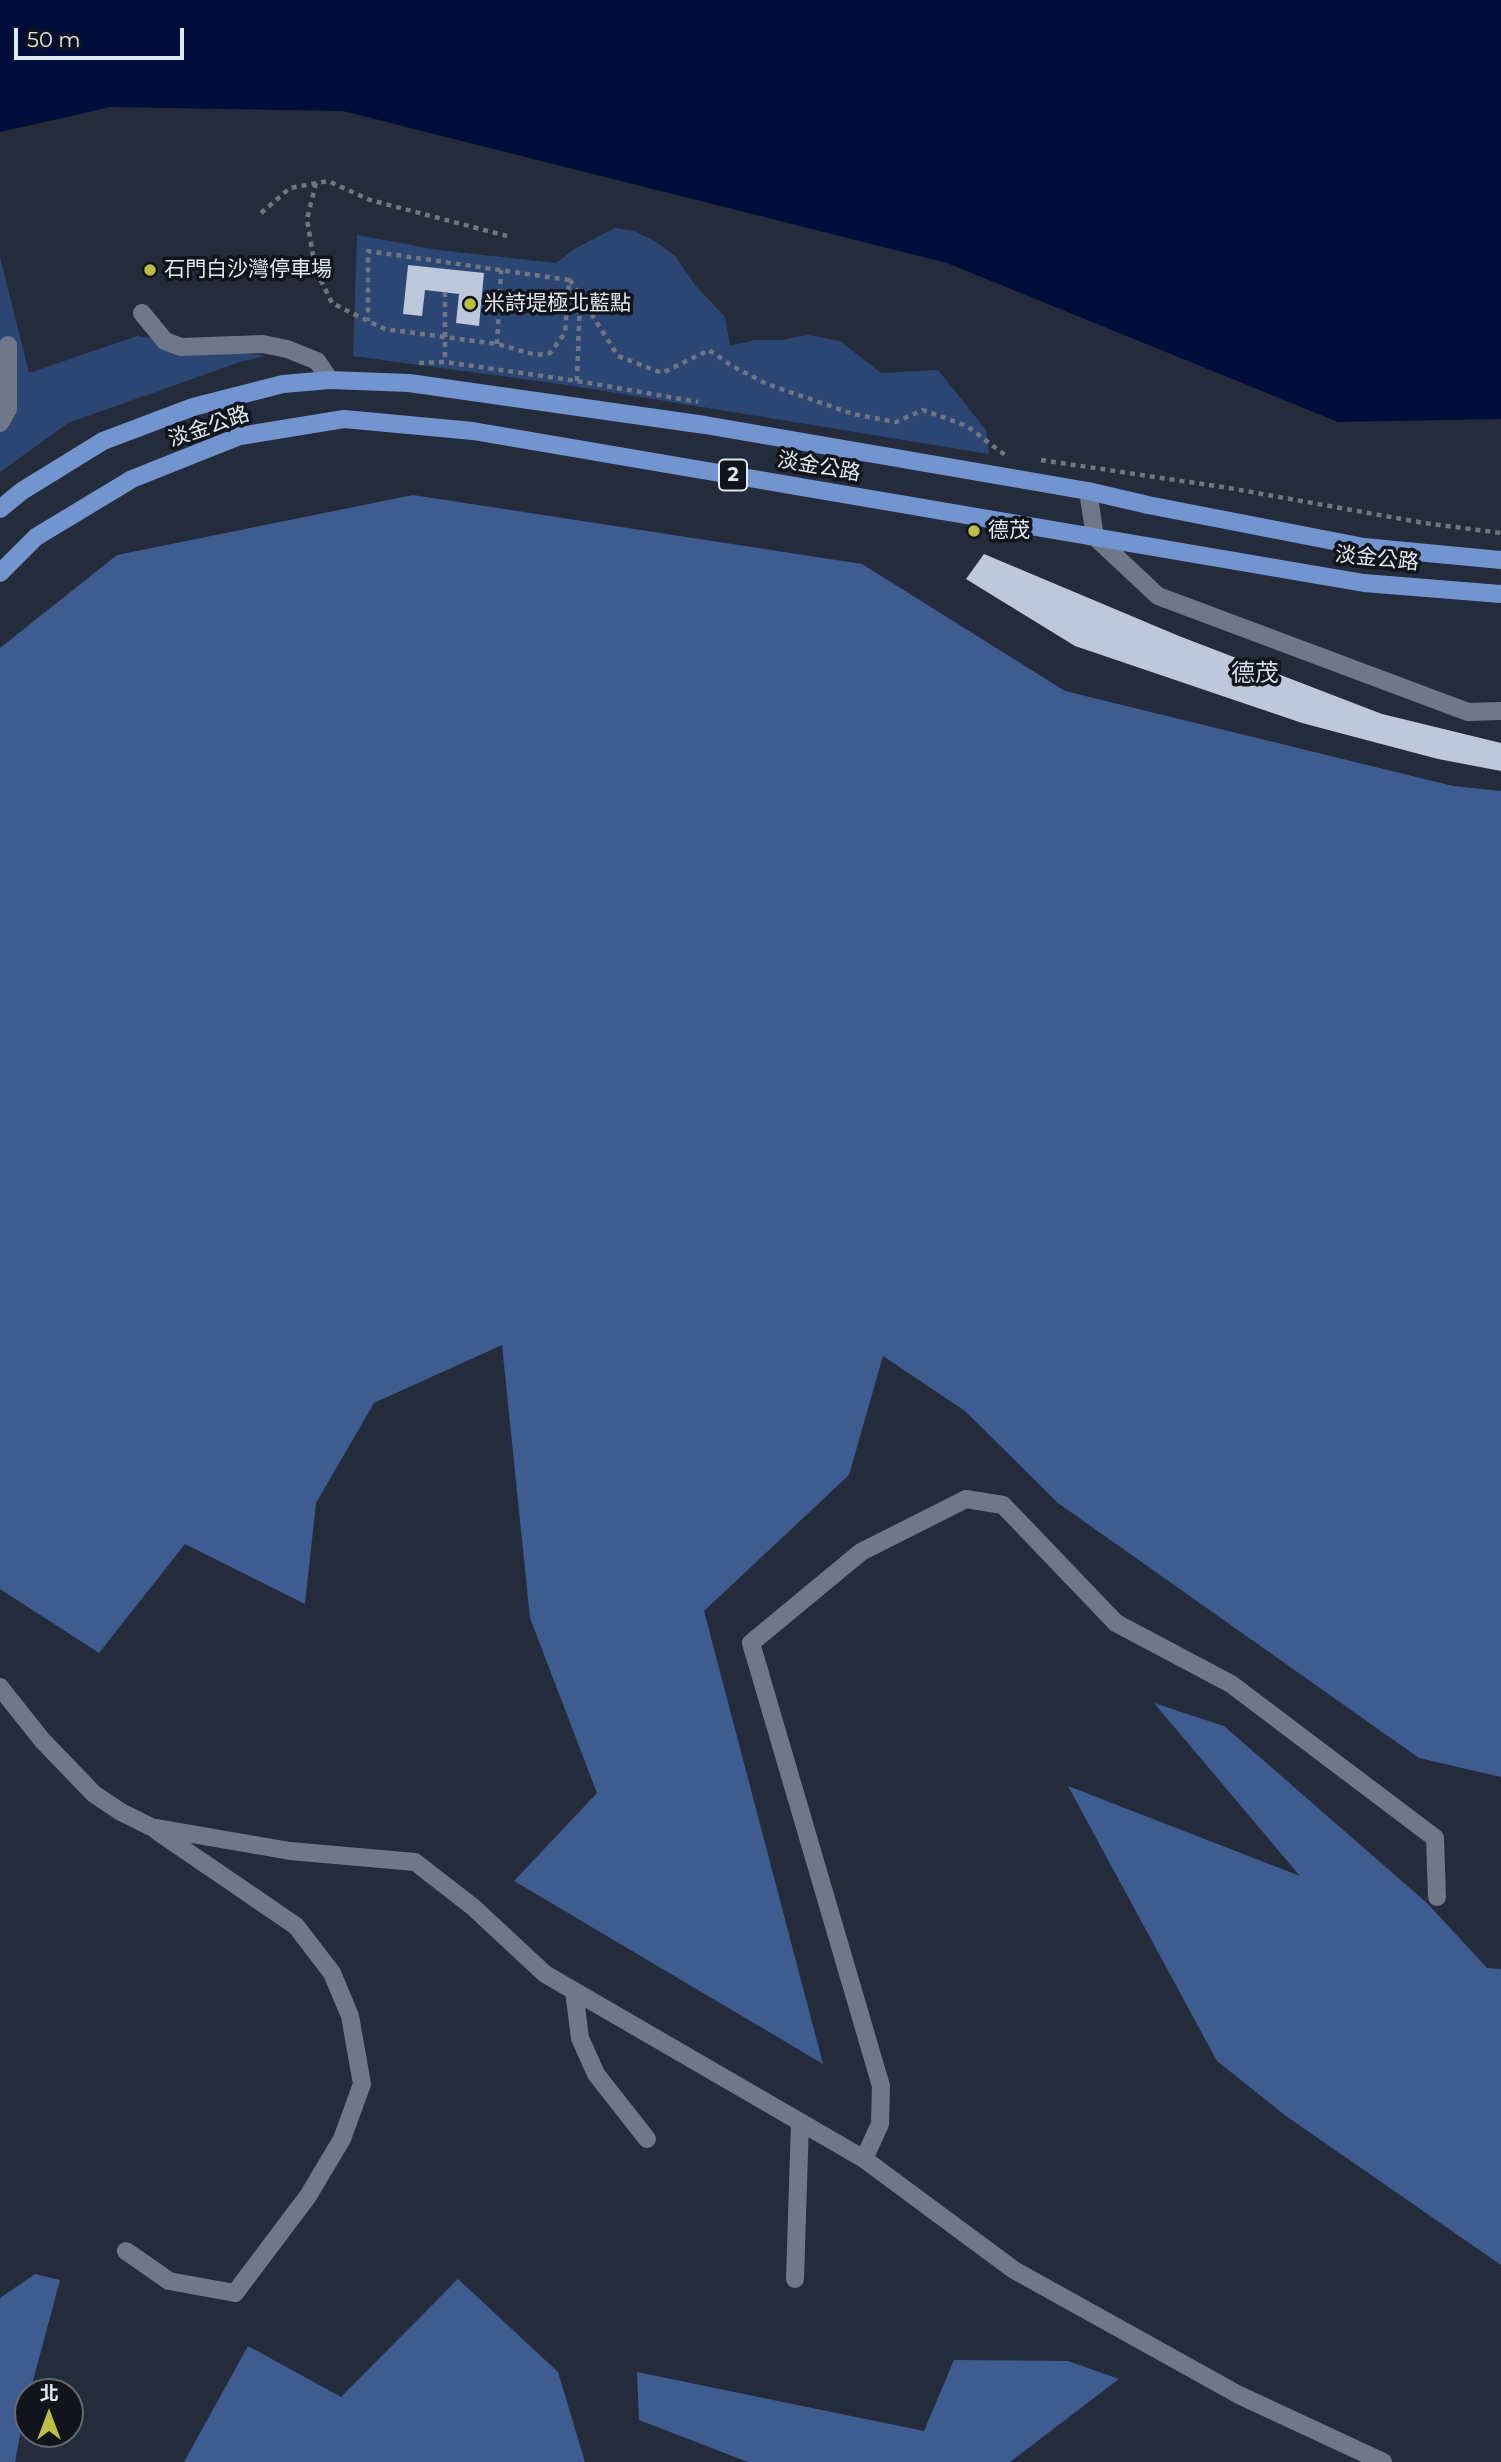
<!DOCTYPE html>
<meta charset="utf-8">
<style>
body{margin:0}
#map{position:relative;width:1501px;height:2462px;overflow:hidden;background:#242c3b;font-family:Montserrat,"Noto Sans TC",sans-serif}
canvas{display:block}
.north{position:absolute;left:14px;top:2378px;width:70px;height:70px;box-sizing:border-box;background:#11151b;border:2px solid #656971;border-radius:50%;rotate:0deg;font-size:19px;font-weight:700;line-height:28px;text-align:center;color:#e2e8f2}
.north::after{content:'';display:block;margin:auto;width:24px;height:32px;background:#bcbf44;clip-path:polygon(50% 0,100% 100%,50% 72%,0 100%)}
.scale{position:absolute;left:14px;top:28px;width:170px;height:32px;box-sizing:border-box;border:4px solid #e2e8f2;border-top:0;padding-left:9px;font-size:21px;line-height:24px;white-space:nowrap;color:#e2e8f2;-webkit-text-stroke:5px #11151b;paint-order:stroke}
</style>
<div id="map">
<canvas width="1501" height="2462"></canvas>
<div class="north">北</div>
<div class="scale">50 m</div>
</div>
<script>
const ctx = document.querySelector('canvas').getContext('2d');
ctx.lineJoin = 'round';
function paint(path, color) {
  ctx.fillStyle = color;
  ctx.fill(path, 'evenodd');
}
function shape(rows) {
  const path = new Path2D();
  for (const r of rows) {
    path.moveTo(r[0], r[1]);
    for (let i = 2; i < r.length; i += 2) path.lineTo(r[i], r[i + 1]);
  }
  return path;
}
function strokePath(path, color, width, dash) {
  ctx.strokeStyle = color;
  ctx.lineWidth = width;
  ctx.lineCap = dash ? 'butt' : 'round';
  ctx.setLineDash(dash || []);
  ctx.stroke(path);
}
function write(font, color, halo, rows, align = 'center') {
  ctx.font = font + ' Montserrat,"Noto Sans TC",sans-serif';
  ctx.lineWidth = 7;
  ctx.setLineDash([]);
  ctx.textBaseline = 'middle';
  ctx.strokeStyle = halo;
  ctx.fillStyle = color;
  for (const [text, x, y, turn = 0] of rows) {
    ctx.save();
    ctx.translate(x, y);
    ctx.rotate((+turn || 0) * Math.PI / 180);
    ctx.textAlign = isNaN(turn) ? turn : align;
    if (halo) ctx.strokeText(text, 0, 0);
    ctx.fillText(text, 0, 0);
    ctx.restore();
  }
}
paint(shape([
 [615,228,634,231,655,241,676,257,695,285,725,317,730,346,755,340,780,340,808,335,840,341,881,373,938,370,986,430,989,454,574,386,353,356,357,235,438,250,556,263,576,248],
 [0,257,29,373,137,336,265,356,240,362,68,423,0,472]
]), '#2c4674');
paint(shape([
 [413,495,862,564,1065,691,1453,786,1501,791,1501,1777,1419,1758,1058,1503,965,1411,883,1356,849,1475,704,1611,823,2064,514,1881,597,1793,530,1618,502,1345,374,1403,316,1503,305,1604,185,1544,99,1653,0,1589,0,648,117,555],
 [1154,1703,1224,1726,1427,1903,1487,1968,1501,1969,1501,2265,1286,2116,1217,2061,1068,1786,1300,1876],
 [35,2274,60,2280,30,2392,28,2392,15,2462,0,2462,0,2298],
 [458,2279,558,2372,585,2462,184,2462,248,2346,341,2397],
 [954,2360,1068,2361,1119,2379,1010,2462,748,2462,639,2420,637,2372,924,2431]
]), '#3e5c90');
paint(shape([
 [0,0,1501,0,1501,419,1338,422,947,263,343,111,111,107,0,132]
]), '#000d3b');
paint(shape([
 [408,265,484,273,479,326,456,323,459,294,425,290,422,316,403,314],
 [984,554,1179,636,1382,714,1501,743,1501,771,1438,759,1302,723,1075,646,966,579]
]), '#bdc8db');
strokePath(shape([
 [316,183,307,219,315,268,332,303,368,321,385,329,497,344,536,355,550,353,565,333,569,280,368,251,368,321],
 [261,213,290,188,328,181,370,200,507,236],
 [570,280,618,356,662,373,709,350,732,366,767,384,853,414,896,422,923,410,967,426,1005,455],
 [445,292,445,362],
 [497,344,501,270],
 [419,363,445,362,577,381,698,402],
 [577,381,580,298],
 [1041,460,1229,488,1424,523,1501,533]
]), '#6f7683', 4.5, [5, 5]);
strokePath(shape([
 [142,313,165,341,181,347,263,344,287,349,317,361,330,380],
 [0,423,8,409,8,345],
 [1088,491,1095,537,1158,596,1468,712,1501,711],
 [0,1687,42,1740,94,1794,121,1812,151,1827,290,1851,415,1862,473,1907,545,1974,864,2159,1014,2270,1239,2395,1383,2462],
 [574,1991,580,2038,596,2074,647,2139],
 [864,2159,880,2124,881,2086,751,1643,861,1552,966,1499,1003,1505,1116,1623,1231,1684,1435,1838,1437,1897],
 [126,2251,169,2281,235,2293,308,2196,342,2139,362,2084,350,2016,332,1973,296,1926,157,1831],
 [795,2279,800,2122]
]), '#6e7889', 18);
strokePath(shape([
 [0,509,22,491,103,441,193,407,283,384,330,380,409,383,705,425,1088,491,1148,505,1364,547,1501,560],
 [0,573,36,537,132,479,240,436,344,419,473,431,1364,583,1501,594]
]), '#7294cf', 18);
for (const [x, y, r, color] of [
 [150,270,7,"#bcbf44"],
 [470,304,7,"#bcbf44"],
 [974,531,7,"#bcbf44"]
]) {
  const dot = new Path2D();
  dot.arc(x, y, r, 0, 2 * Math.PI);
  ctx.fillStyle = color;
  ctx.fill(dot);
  strokePath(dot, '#11151b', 2.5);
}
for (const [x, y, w] of [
 [733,475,28]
]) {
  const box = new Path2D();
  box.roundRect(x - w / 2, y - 15.5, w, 31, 5);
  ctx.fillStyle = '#11151b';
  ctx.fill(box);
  strokePath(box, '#e2e8f2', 2);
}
write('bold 19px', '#e2e8f2', null, [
 ["2",733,475]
]);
write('21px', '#e2e8f2', '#11151b', [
 ["石門白沙灣停車場",164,270],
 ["米詩堤極北藍點",484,304],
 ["德茂",988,531]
], 'left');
write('21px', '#e2e8f2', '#11151b', [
 ["淡金公路",209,427,-19],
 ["淡金公路",819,467,10],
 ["淡金公路",1377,559,6]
]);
write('24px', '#d1dcef', '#11151b', [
 ["德茂",1255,674]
]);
</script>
